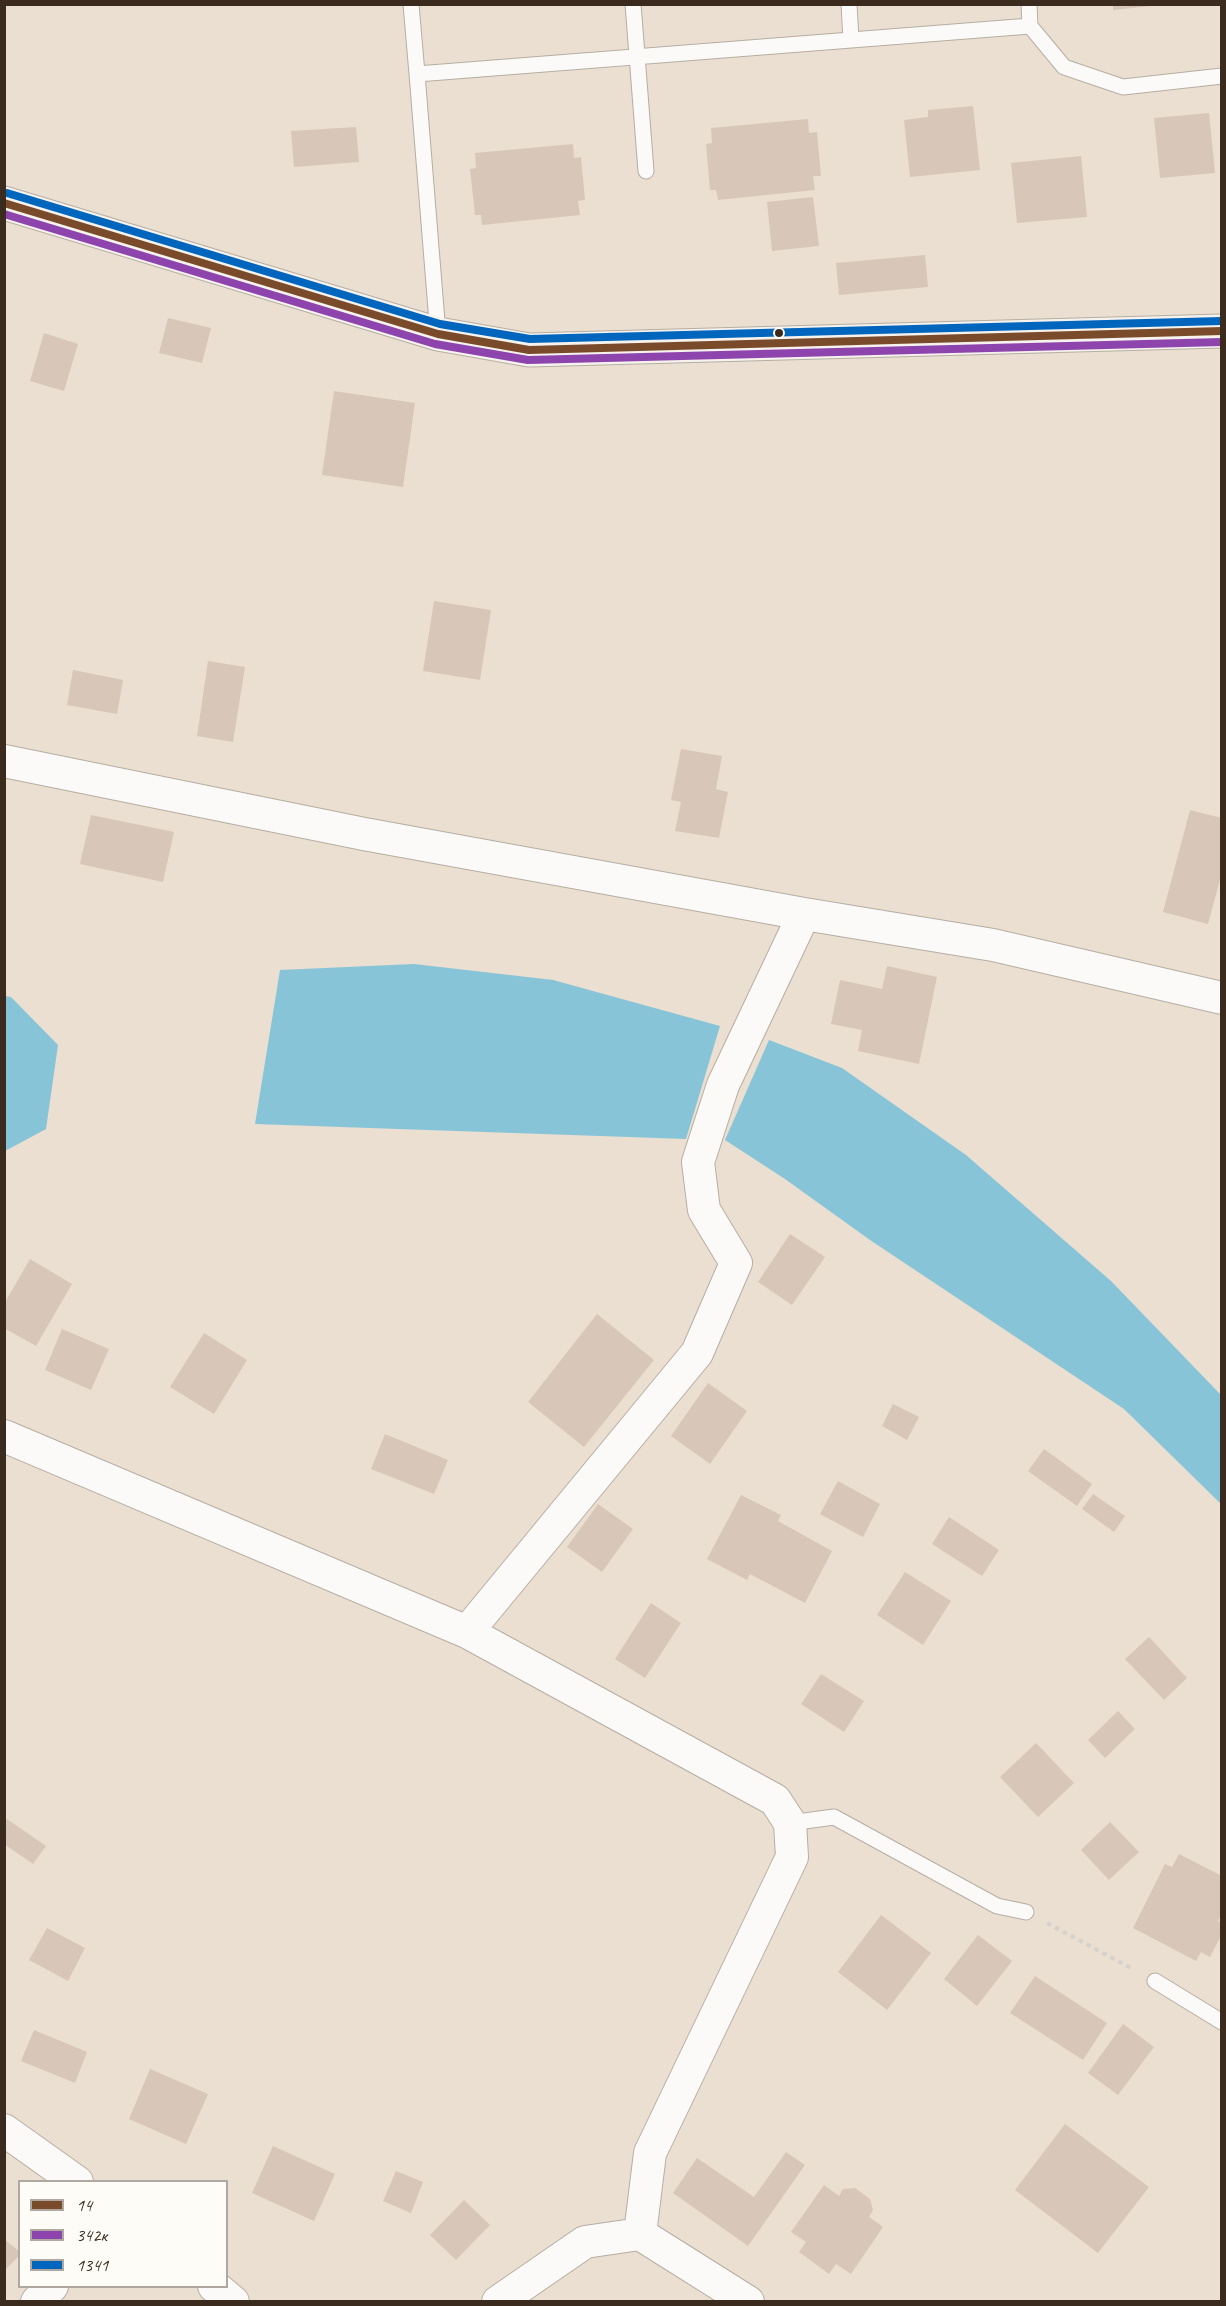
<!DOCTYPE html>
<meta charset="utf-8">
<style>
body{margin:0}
#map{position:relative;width:1226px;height:2306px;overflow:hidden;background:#eadfd0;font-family:Caveat,sans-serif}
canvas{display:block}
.frame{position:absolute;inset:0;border:6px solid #3b2a1e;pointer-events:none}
.legend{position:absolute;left:18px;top:2180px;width:210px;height:108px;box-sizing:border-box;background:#fdfcf7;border:2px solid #afa8a0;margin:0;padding:8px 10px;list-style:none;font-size:18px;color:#3b2a1e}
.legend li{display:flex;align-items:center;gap:12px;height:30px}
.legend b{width:30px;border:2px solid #afa8a0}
</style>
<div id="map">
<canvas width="1226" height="2306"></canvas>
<div class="frame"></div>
<ul class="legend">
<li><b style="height:8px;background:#7a4b2a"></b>14</li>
<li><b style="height:8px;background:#8e44ad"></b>342к</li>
<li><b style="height:8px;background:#0065bd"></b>1341</li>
</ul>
</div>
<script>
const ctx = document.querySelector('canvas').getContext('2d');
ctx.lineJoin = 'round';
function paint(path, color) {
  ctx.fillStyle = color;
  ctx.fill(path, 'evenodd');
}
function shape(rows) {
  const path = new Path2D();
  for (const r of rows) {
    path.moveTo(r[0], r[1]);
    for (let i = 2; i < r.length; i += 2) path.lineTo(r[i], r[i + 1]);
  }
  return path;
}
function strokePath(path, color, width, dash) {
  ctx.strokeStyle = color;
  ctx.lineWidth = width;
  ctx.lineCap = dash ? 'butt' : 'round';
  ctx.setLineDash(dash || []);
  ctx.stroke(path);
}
paint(shape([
 [414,964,553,980,720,1026,686,1139,255,1124,280,970],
 [5,996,11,997,58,1045,46,1129,5,1151],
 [769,1040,842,1068,966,1155,1111,1281,1221,1395,1221,1504,1124,1409,870,1240,785,1179,725,1140]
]), '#88c4d8');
paint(shape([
 [1113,4,1152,4,1152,6,1113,10],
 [973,106,980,170,910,177,904,120,928,117,928,110],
 [1209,113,1215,173,1160,178,1154,118],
 [808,119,809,133,817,132,821,176,813,176,815,190,718,200,716,190,710,190,706,144,712,143,711,128],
 [356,127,359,162,294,167,291,131],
 [573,144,574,158,581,157,585,200,578,201,580,215,482,225,481,215,475,215,470,169,476,168,475,153],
 [1081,156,1087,217,1017,223,1011,163],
 [813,197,819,246,772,251,767,202],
 [925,255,928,287,839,295,836,263],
 [168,318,211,328,202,363,159,353],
 [44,333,78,344,64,391,30,381],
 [334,391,415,403,403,487,322,475],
 [434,601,491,610,480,680,423,671],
 [208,661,245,667,233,742,197,736],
 [73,670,123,680,117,714,67,705],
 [681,749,722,756,716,789,728,792,719,838,675,831,681,802,671,800],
 [1190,810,1222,818,1222,872,1208,924,1163,912],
 [91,815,174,832,163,882,80,864],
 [887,966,937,977,919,1064,858,1051,862,1030,831,1024,840,980,882,989],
 [790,1234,825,1257,792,1305,758,1282],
 [30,1259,72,1284,36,1346,4,1328,4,1304],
 [597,1314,654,1360,584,1447,528,1402],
 [62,1329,109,1349,91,1390,45,1370],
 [204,1333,247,1360,214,1414,170,1387],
 [708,1383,747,1411,710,1464,671,1436],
 [893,1404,919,1417,907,1440,882,1426],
 [385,1434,448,1460,434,1494,371,1469],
 [1044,1449,1092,1484,1077,1506,1028,1471],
 [838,1481,880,1504,863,1537,820,1514],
 [1093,1494,1125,1516,1114,1532,1082,1509],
 [741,1495,781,1515,778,1521,832,1551,805,1603,750,1574,747,1580,707,1559],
 [598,1504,633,1529,602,1572,567,1547],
 [949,1517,999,1550,982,1576,932,1544],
 [905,1572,951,1601,923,1645,877,1615],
 [651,1603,681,1623,645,1678,615,1659],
 [1149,1637,1187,1678,1164,1700,1125,1659],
 [821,1674,864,1701,844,1732,801,1704],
 [1118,1711,1135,1729,1105,1758,1088,1740],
 [1036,1743,1074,1783,1038,1817,1000,1777],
 [7,1819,46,1846,33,1864,4,1844,4,1823],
 [1110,1822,1139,1852,1109,1880,1081,1850],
 [1179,1854,1222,1876,1222,1913,1218,1921,1222,1923,1222,1934,1210,1957,1201,1952,1196,1961,1133,1928,1165,1864,1172,1867],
 [881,1915,931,1953,887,2010,838,1972],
 [47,1928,85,1948,68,1981,29,1960],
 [978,1935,1012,1961,977,2006,944,1979],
 [1035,1976,1107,2023,1083,2060,1010,2013],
 [1123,2024,1154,2047,1118,2095,1088,2073],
 [34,2030,87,2052,75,2083,21,2061],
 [150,2069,208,2094,186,2144,129,2119],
 [1065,2124,1149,2187,1098,2253,1015,2190],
 [273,2146,335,2174,314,2221,252,2193],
 [786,2152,805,2165,748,2246,673,2193,697,2158,754,2197],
 [396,2171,423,2182,411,2213,383,2201],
 [824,2185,839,2196,843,2189,855,2188,870,2199,873,2210,869,2217,883,2227,851,2274,836,2264,829,2274,799,2252,806,2242,791,2232],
 [464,2200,490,2225,456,2260,430,2235],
 [4,2239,20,2252,20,2255,4,2271]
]), '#d8c7b9');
const lane = shape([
 [411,4,417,74,1030,26,1064,67,1123,87,1222,76],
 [633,4,646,171],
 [849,4,851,40],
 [1029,4,1030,26],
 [417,74,438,334],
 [790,1823,834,1817,997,1906,1026,1912],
 [1155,1981,1222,2022]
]);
const street = shape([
 [4,761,364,834,804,914,993,945,1222,998],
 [4,1436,467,1632],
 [4,2130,77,2182],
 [640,2234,650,2153,792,1857,790,1823,775,1800,467,1632,697,1353,736,1263,704,1210,698,1162,723,1085,804,914],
 [214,2286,233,2302],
 [37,2302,52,2286],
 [498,2302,585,2242,640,2234,748,2302]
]);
const secondary = shape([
 [4,203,438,334,529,350,1222,331]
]);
strokePath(lane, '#b6aea3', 17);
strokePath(street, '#b6aea3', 34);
strokePath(secondary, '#b6aea3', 35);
strokePath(shape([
 [1047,1923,1133,1969]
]), '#d5d1cd', 4, [4.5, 4.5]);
strokePath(lane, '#fcfaf8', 15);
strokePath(street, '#fcfaf8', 32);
strokePath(secondary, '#f6f2ed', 33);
strokePath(shape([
 [4,203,438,334,529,350,1222,331]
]), '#7a4b2a', 8);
strokePath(shape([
 [4,214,435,344,528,360,1222,342]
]), '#8e44ad', 8);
strokePath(shape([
 [7,193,440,324,530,339,1222,321]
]), '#0065bd', 8);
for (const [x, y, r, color] of [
 [779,333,5,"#3b2a1e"]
]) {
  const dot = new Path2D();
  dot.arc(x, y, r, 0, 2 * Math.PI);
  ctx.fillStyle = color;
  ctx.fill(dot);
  strokePath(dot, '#fdfcf7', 2);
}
</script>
